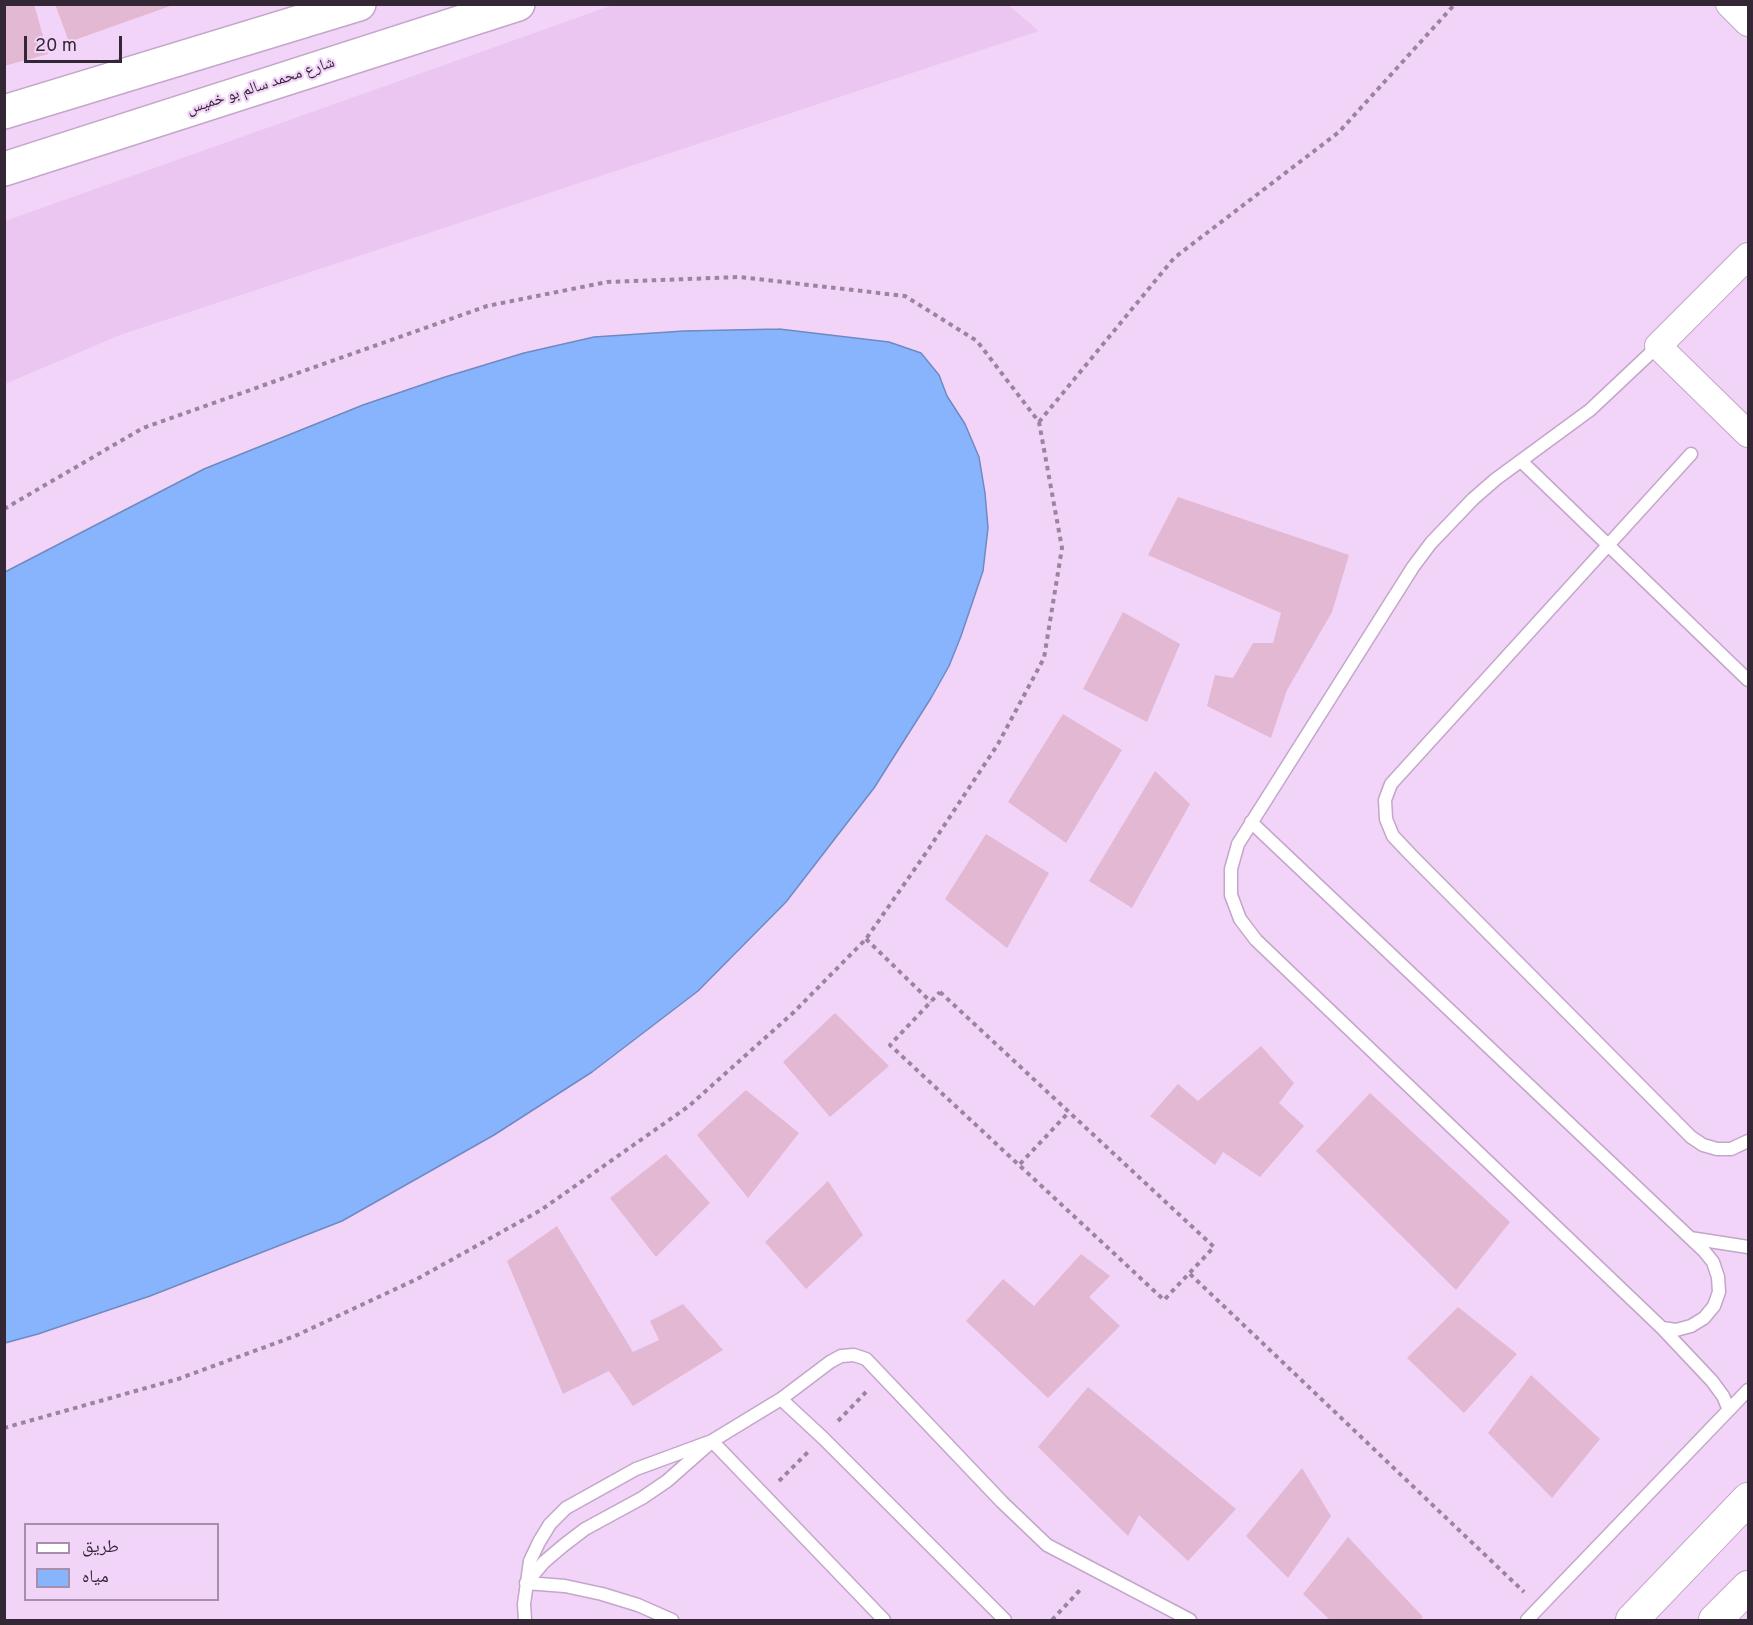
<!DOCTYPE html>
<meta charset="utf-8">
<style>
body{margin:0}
#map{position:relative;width:1753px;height:1625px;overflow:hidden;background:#f3d4f9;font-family:Overpass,"Noto Naskh Arabic",sans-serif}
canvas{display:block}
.frame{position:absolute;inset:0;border:6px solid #332735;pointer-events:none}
.legend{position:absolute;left:24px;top:1523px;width:195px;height:78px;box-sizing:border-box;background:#f3d4f9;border:2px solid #a68fab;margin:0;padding:8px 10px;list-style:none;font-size:18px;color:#332735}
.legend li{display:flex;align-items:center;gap:12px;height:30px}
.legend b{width:30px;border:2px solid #a68fab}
.scale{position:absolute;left:24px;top:36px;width:98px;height:27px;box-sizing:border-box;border:3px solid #332735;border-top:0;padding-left:8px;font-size:18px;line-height:21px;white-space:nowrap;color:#332735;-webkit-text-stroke:4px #f3d4f9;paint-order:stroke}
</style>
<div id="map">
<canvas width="1753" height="1625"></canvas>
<div class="frame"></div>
<ul class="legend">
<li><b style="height:8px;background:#fff"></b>طريق</li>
<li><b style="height:16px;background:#88b4fd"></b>مياه</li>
</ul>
<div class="scale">20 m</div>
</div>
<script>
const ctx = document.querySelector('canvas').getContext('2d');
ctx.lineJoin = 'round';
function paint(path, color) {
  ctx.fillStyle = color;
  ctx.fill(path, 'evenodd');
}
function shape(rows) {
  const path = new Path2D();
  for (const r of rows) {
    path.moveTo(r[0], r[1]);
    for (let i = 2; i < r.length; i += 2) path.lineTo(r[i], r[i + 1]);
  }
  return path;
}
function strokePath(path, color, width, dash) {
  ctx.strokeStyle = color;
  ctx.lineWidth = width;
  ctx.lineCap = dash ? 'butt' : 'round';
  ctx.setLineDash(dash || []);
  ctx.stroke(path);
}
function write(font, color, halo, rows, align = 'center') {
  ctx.font = font + ' Overpass,"Noto Naskh Arabic",sans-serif';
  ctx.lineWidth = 4.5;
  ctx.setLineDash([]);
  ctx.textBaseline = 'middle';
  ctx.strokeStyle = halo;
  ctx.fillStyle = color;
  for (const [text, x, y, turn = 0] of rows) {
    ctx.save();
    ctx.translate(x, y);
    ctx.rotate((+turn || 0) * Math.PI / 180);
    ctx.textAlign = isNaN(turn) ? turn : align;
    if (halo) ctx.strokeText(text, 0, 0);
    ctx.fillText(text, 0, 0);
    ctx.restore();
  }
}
paint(shape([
 [613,5,1008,5,1039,31,120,335,5,384,5,221]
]), '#eac6f1');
const water = shape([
 [779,329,889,342,921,353,939,375,947,396,965,424,979,457,985,493,988,528,983,571,961,636,949,666,931,698,874,788,786,902,698,991,592,1072,494,1135,342,1221,150,1296,38,1334,5,1343,5,572,204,469,363,405,445,377,524,353,594,337,684,331,779,329]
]);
paint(water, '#88b4fd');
strokePath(water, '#6e8ac1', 1.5);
paint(shape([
 [4,4,34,4,48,54,4,66],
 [55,4,172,4,173,5,69,42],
 [1178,497,1349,555,1332,612,1287,690,1271,738,1207,706,1215,675,1233,678,1253,643,1273,643,1281,613,1148,555],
 [1123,612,1180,644,1147,722,1083,689],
 [1063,714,1122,750,1066,843,1008,802],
 [1155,771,1190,804,1132,908,1089,881],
 [986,834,1049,873,1007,948,945,899],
 [835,1013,889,1066,830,1117,783,1062],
 [1261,1046,1294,1083,1279,1103,1304,1126,1260,1177,1223,1152,1215,1165,1150,1116,1178,1084,1198,1101],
 [746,1090,799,1133,748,1198,697,1135],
 [1370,1093,1510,1222,1456,1290,1316,1151],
 [666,1154,710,1203,656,1257,610,1198],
 [828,1181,863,1235,806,1289,765,1242],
 [557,1226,633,1352,659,1340,650,1321,683,1304,723,1350,633,1406,609,1371,563,1394,507,1261],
 [1081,1254,1110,1276,1089,1297,1120,1326,1048,1398,966,1321,1003,1279,1034,1306],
 [1458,1307,1517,1354,1464,1413,1407,1358],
 [1531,1375,1600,1439,1552,1498,1488,1433],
 [1088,1387,1236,1509,1188,1561,1139,1515,1128,1536,1038,1447],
 [1302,1468,1331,1516,1288,1578,1246,1536],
 [1348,1537,1423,1617,1420,1620,1330,1620,1303,1594]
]), '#e2b8d3');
const service = shape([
 [1658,346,1590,410,1496,479,1473,499,1431,543,1413,567,1238,844,1231,869,1231,895,1240,919,1256,940,1662,1328,1712,1381,1723,1396,1729,1410],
 [1691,454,1391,784,1385,800,1386,819,1393,836,1411,855,1691,1137,1703,1145,1717,1149,1731,1149,1748,1141],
 [1521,461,1748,680],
 [1251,822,1704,1251,1713,1262,1718,1277,1719,1292,1714,1306,1704,1318,1691,1326,1676,1330,1662,1328],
 [1690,1238,1748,1247],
 [781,1399,823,1438,1005,1620],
 [712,1441,884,1620],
 [528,1581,544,1562,564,1545,585,1529,642,1498,667,1481,709,1444],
 [526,1583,565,1586,602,1594,638,1605,672,1620],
 [525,1620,524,1604,530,1561,539,1542,550,1524,566,1508,636,1469,712,1441,781,1399,830,1362,841,1356,854,1355,866,1359,1002,1502,1047,1545,1190,1620],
 [1527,1620,1748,1390]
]);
const minor = shape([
 [1729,4,1748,23],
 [1748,256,1658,346,1748,434]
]);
const tertiary = shape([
 [1632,1620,1748,1499],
 [1715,1620,1748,1587]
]);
const secondary = shape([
 [4,112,359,4],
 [4,169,518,4]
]);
strokePath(service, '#c3a6c9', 15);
strokePath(minor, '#c3a6c9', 28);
strokePath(tertiary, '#c3a6c9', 34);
strokePath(secondary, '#c3a6c9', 36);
strokePath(shape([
 [1039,422,1174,258,1339,132,1455,4],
 [4,509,143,428,487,306,607,282,740,277,905,296,977,341,1039,422,1062,548,1044,658,998,744,928,850,866,939,794,1012,689,1106,541,1210,417,1279,295,1336,178,1379,4,1428],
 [866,939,931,1002],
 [940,992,1214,1247,1164,1300,890,1045,940,992],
 [1020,1164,1069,1112],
 [1190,1274,1524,1592],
 [838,1421,866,1392],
 [779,1481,808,1452],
 [1052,1620,1081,1589]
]), '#9a849e', 4, [4.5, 4.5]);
strokePath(service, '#fff', 12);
strokePath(minor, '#fff', 26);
strokePath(tertiary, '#fff', 32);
strokePath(secondary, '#fff', 33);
write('16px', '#332735', '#f3d4f9', [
 ["شارع محمد سالم بو خميس",261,87,-18]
]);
</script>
